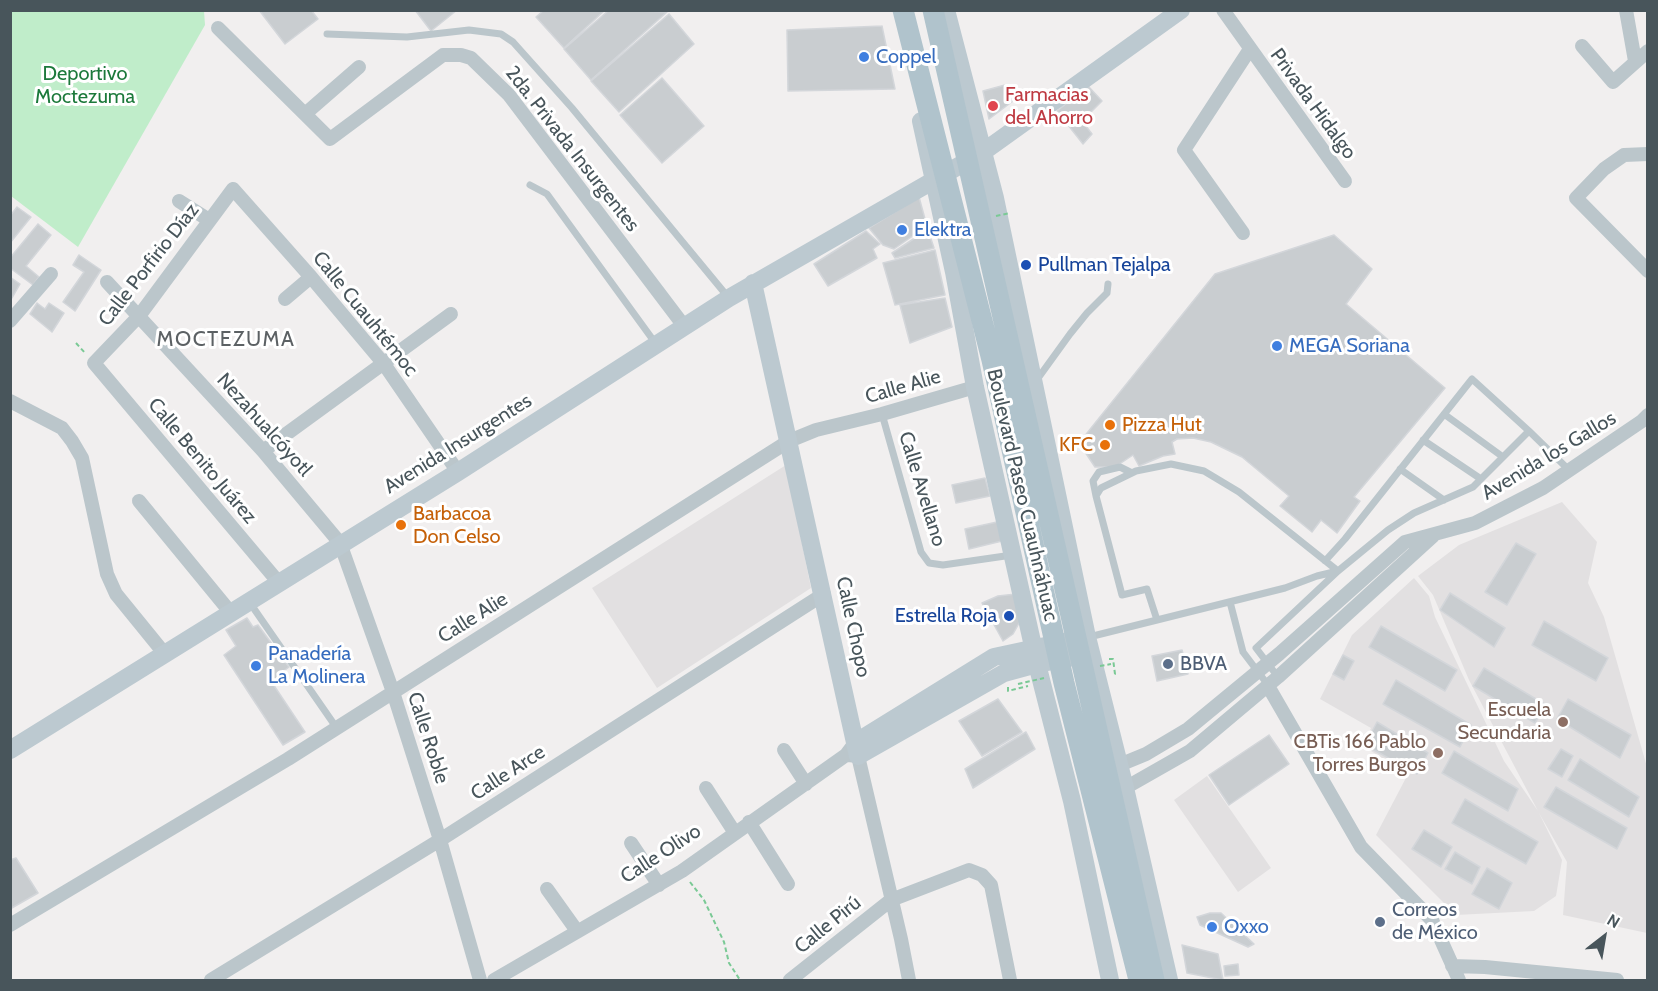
<!DOCTYPE html>
<meta charset="utf-8">
<style>
body{margin:0}
#map{position:relative;width:1658px;height:991px;overflow:hidden;background:#f1efef;font-family:Cabin,sans-serif}
canvas{display:block}
.frame{position:absolute;inset:0;border:12px solid #48555b;pointer-events:none}
.north{position:absolute;left:1574px;top:907px;width:60px;height:60px;-webkit-text-stroke:4px #fff;paint-order:stroke;rotate:31deg;font-size:16px;font-weight:700;line-height:24px;text-align:center;color:#48555b}
.north::after{content:'';display:block;margin:auto;width:21px;height:27px;background:#48555b;clip-path:polygon(50% 0,100% 100%,50% 72%,0 100%)}
</style>
<div id="map">
<canvas width="1658" height="991"></canvas>
<div class="frame"></div>
<div class="north">N</div>
</div>
<script>
const ctx = document.querySelector('canvas').getContext('2d');
ctx.lineJoin = 'round';
function paint(path, color) {
  ctx.fillStyle = color;
  ctx.fill(path, 'evenodd');
}
function shape(rows) {
  const path = new Path2D();
  for (const r of rows) {
    path.moveTo(r[0], r[1]);
    for (let i = 2; i < r.length; i += 2) path.lineTo(r[i], r[i + 1]);
  }
  return path;
}
function strokePath(path, color, width, dash) {
  ctx.strokeStyle = color;
  ctx.lineWidth = width;
  ctx.lineCap = dash ? 'butt' : 'round';
  ctx.setLineDash(dash || []);
  ctx.stroke(path);
}
function write(font, color, halo, rows, align = 'center') {
  ctx.font = font + ' Cabin,sans-serif';
  ctx.lineWidth = 6;
  ctx.setLineDash([]);
  ctx.textBaseline = 'middle';
  ctx.strokeStyle = halo;
  ctx.fillStyle = color;
  for (const [text, x, y, turn = 0] of rows) {
    ctx.save();
    ctx.translate(x, y);
    ctx.rotate((+turn || 0) * Math.PI / 180);
    ctx.textAlign = isNaN(turn) ? turn : align;
    if (halo) ctx.strokeText(text, 0, 0);
    ctx.fillText(text, 0, 0);
    ctx.restore();
  }
}
paint(shape([
 [786,465,811,588,657,688,592,588],
 [1562,502,1597,542,1588,583,1604,617,1647,767,1647,933,1563,915,1567,862,1539,813,1562,860,1556,896,1534,911,1456,915,1376,835,1408,774,1363,746,1371,728,1320,699,1352,635,1414,578,1429,596,1435,617,1504,761,1538,811,1469,680,1433,595,1418,576,1459,545],
 [1207,776,1271,868,1238,892,1174,800]
]), '#e2e0e1');
paint(shape([
 [10,11,204,11,205,25,78,247,11,196]
]), '#c0edca');
const building = shape([
 [259,10,311,10,318,19,285,44,259,10],
 [415,10,457,10,431,31,415,10],
 [544,10,605,10,564,48,536,17,544,10],
 [609,10,667,12,591,80,564,49,609,10],
 [669,14,694,44,619,112,591,81,669,14],
 [882,26,895,89,788,91,787,30,882,26],
 [662,78,704,126,662,163,620,115,662,78],
 [1005,85,1013,101,989,119,983,91,1005,85],
 [1088,86,1102,101,1082,121,1092,134,1083,144,1057,111,1088,86],
 [919,197,928,230,917,233,894,249,883,245,869,228,919,197],
 [17,207,31,217,10,243,10,216,17,207],
 [38,224,51,235,26,266,39,277,33,285,10,268,10,258,38,224],
 [866,231,880,244,873,249,877,258,828,286,814,264,866,231],
 [929,233,934,248,895,258,892,253,918,236,929,233],
 [1334,235,1372,269,1346,304,1445,388,1354,497,1360,501,1337,533,1321,520,1312,532,1280,506,1289,496,1242,457,1211,442,1193,438,1177,439,1172,442,1175,454,1163,456,1139,466,1133,455,1115,467,1095,467,1079,443,1215,274,1334,235],
 [935,250,945,295,895,305,883,263,935,250],
 [79,255,101,270,75,311,63,302,84,272,73,265,79,255],
 [10,277,20,284,12,298,10,296,10,277],
 [945,298,952,327,910,343,900,305,945,298],
 [37,303,45,309,49,303,64,313,52,332,30,314,37,303],
 [985,478,990,496,956,503,952,485,985,478],
 [997,522,1002,541,969,549,965,529,997,522],
 [1516,543,1536,554,1507,605,1485,592,1516,543],
 [1450,593,1505,628,1494,647,1440,610,1450,593],
 [1016,594,1022,618,1013,634,1003,641,982,603,998,596,1016,594],
 [247,618,253,627,258,625,289,667,277,676,279,680,273,684,305,732,283,745,224,655,236,646,226,630,247,618],
 [1544,621,1608,658,1596,681,1532,645,1544,621],
 [1381,626,1457,670,1445,691,1369,647,1381,626],
 [1182,650,1188,674,1157,681,1152,656,1182,650],
 [1343,655,1354,661,1344,680,1333,674,1343,655],
 [1484,668,1546,705,1535,723,1473,686,1484,668],
 [1396,680,1471,725,1460,747,1383,704,1396,680],
 [998,699,1022,732,982,756,959,721,998,699],
 [1568,699,1631,735,1620,758,1557,719,1568,699],
 [1377,722,1428,753,1417,774,1365,745,1377,722],
 [1026,732,1035,749,973,788,965,769,1026,732],
 [1269,735,1289,764,1229,805,1209,775,1269,735],
 [1561,749,1573,756,1562,777,1548,769,1561,749],
 [1454,751,1518,789,1508,811,1442,773,1454,751],
 [1580,759,1639,797,1629,817,1568,780,1580,759],
 [1556,787,1627,828,1617,849,1544,807,1556,787],
 [1465,799,1538,842,1526,864,1452,823,1465,799],
 [1424,830,1452,847,1441,867,1412,849,1424,830],
 [1455,852,1480,867,1472,884,1445,869,1455,852],
 [16,858,38,893,10,909,10,860,16,858],
 [1487,868,1512,883,1499,909,1472,894,1487,868],
 [1210,913,1221,913,1254,944,1248,947,1200,925,1197,917,1210,913],
 [1182,945,1218,954,1223,980,1187,973,1182,945],
 [1238,964,1239,975,1225,976,1224,966,1238,964]
]);
paint(building, '#c9cdd0');
strokePath(building, '#d3d6da', 1.5);
strokePath(shape([
 [76,343,86,354],
 [1109,659,1113,659,1115,674,1113,675],
 [1008,687,1008,691,1028,686],
 [690,882,704,900,724,942,729,963,740,980]
]), '#7ac995', 2, [4.5, 3]);
strokePath(shape([
 [327,34,407,37,469,30,501,34,513,42,572,108,728,297],
 [530,185,547,194,656,344],
 [1036,381,1070,334,1087,313,1107,293,1108,284],
 [882,414,921,552,929,563,943,565,1012,555],
 [1444,414,1503,457],
 [1423,440,1481,479],
 [1400,469,1444,500],
 [1096,496,1093,481,1099,472,1120,467,1132,473],
 [1325,561,1345,539,1472,379,1529,431],
 [1230,602,1243,652,1268,685],
 [250,603,336,727],
 [1157,620,1147,589,1122,595,1096,496,1101,488,1136,471,1171,464,1204,471,1239,492,1338,571,1256,648,1278,677],
 [1089,637,1285,588,1317,576,1338,571,1388,530,1414,513,1473,487,1529,431,1569,470]
]), '#bbc6cb', 7);
strokePath(shape([
 [1223,10,1345,181],
 [1626,10,1635,61],
 [218,28,330,139,443,55,461,55,471,58,509,95,684,326],
 [1582,46,1613,82,1648,51],
 [305,114,359,67],
 [1648,154,1624,155,1604,169,1576,198,1648,271],
 [179,201,209,220],
 [1243,233,1184,150,1250,49],
 [107,282,263,451,340,543,393,692,440,840,480,980],
 [285,299,311,277],
 [10,321,51,274],
 [10,401,62,428,72,441,82,458,107,574,116,594,164,653],
 [263,451,451,314],
 [139,501,231,613],
 [280,584,94,363,139,316,233,189,311,277,384,364,458,472],
 [1268,686,1361,847,1432,920,1459,980],
 [784,750,806,784],
 [848,755,858,756,901,939,909,980],
 [1112,768,1146,754,1188,729,1279,654,1405,542,1475,523,1543,488,1642,421,1648,415],
 [706,788,735,833],
 [1118,789,1125,788,1190,751,1278,677,1433,536],
 [749,822,788,884],
 [631,843,659,885],
 [547,889,577,931],
 [10,925,288,759,789,441,816,430,882,414,975,387],
 [1452,966,1485,967,1617,980],
 [211,980,440,840,824,594],
 [494,980,682,871,846,755,855,743],
 [790,980,891,900,969,870,982,875,991,885,1010,980]
]), '#bbc6cb', 14);
strokePath(shape([
 [946,10,995,198,1087,637,1125,788,1169,980],
 [921,121,954,272,975,387,1037,664,1072,801,1110,980],
 [753,283,858,756,1004,673,1037,664,1090,654],
 [855,743,994,657,1087,637],
 [10,750,458,472,729,298,983,152,1181,10]
]), '#bcc9d0', 18);
strokePath(shape([
 [996,216,1010,213],
 [1100,666,1111,664],
 [1018,684,1044,678]
]), '#7ac995', 2, [4.5, 3]);
strokePath(shape([
 [903,10,992,360,1064,683,1139,980],
 [933,10,1154,980]
]), '#b0c3cc', 21);
for (const [x, y, r, color] of [
 [864,57,6,"#3f7fe0"],
 [993,106,6,"#e0444e"],
 [902,230,6,"#3f7fe0"],
 [1026,265,6,"#1a4fb4"],
 [1277,346,6,"#3f7fe0"],
 [1110,425,6,"#e8710a"],
 [1105,445,6,"#e8710a"],
 [401,525,6,"#e8710a"],
 [1009,616,6,"#1a4fb4"],
 [1168,664,6,"#5c6f8a"],
 [256,666,6,"#3f7fe0"],
 [1563,722,6,"#8d6e63"],
 [1438,753,6,"#8d6e63"],
 [1380,922,6,"#5c6f8a"],
 [1212,927,6,"#3f7fe0"]
]) {
  const dot = new Path2D();
  dot.arc(x, y, r, 0, 2 * Math.PI);
  ctx.fillStyle = color;
  ctx.fill(dot);
  strokePath(dot, '#fff', 2);
}
write('20px', '#366cbe', '#fff', [
 ["Coppel",876,57],
 ["Elektra",914,230],
 ["MEGA Soriana",1289,346],
 ["Panadería",268,654],
 ["La Molinera",268,677],
 ["Oxxo",1224,927]
], 'left');
write('20px', '#1c793b', '#fff', [
 ["Deportivo",85,74],
 ["Moctezuma",85,97]
]);
write('20px', '#be3a42', '#fff', [
 ["Farmacias",1005,95],
 ["del Ahorro",1005,118]
], 'left');
write('20px', '#48555b', '#fff', [
 ["Privada Hidalgo",1313,104,54],
 ["2da. Privada Insurgentes",572,149,52],
 ["Calle Porfirio Díaz",149,265,-52],
 ["Calle Cuauhtémoc",365,314,51],
 ["Calle Alie",903,387,-16],
 ["Nezahualcóyotl",264,425,48],
 ["Avenida Insurgentes",458,444,-32],
 ["Avenida los Gallos",1549,456,-31],
 ["Calle Benito Juárez",202,461,50],
 ["Calle Avellano",922,489,73],
 ["Boulevard Paseo Cuauhnáhuac",1022,495,77],
 ["Calle Alie",473,618,-32],
 ["Calle Chopo",853,627,78],
 ["Calle Roble",428,738,72],
 ["Calle Arce",508,773,-33],
 ["Calle Olivo",661,854,-33],
 ["Calle Pirú",828,925,-39]
]);
write('20px', '#164399', '#fff', [
 ["Pullman Tejalpa",1038,265],
 ["Estrella Roja",997,616,"right"]
], 'left');
write('20px', '#c56008', '#fff', [
 ["Pizza Hut",1122,425],
 ["KFC",1093,445,"right"],
 ["Barbacoa",413,514],
 ["Don Celso",413,537]
], 'left');
write('20px', '#4e5e75', '#fff', [
 ["BBVA",1180,664],
 ["Correos",1392,910],
 ["de México",1392,933]
], 'left');
write('20px', '#785e54', '#fff', [
 ["Escuela",1551,710],
 ["Secundaria",1551,733],
 ["CBTis 166 Pablo",1426,742],
 ["Torres Burgos",1426,765]
], 'right');
ctx.letterSpacing = '1.5px';
write('21px', '#5c6164', '#fff', [
 ["MOCTEZUMA",226,340]
]);
ctx.letterSpacing = '0px';
</script>
